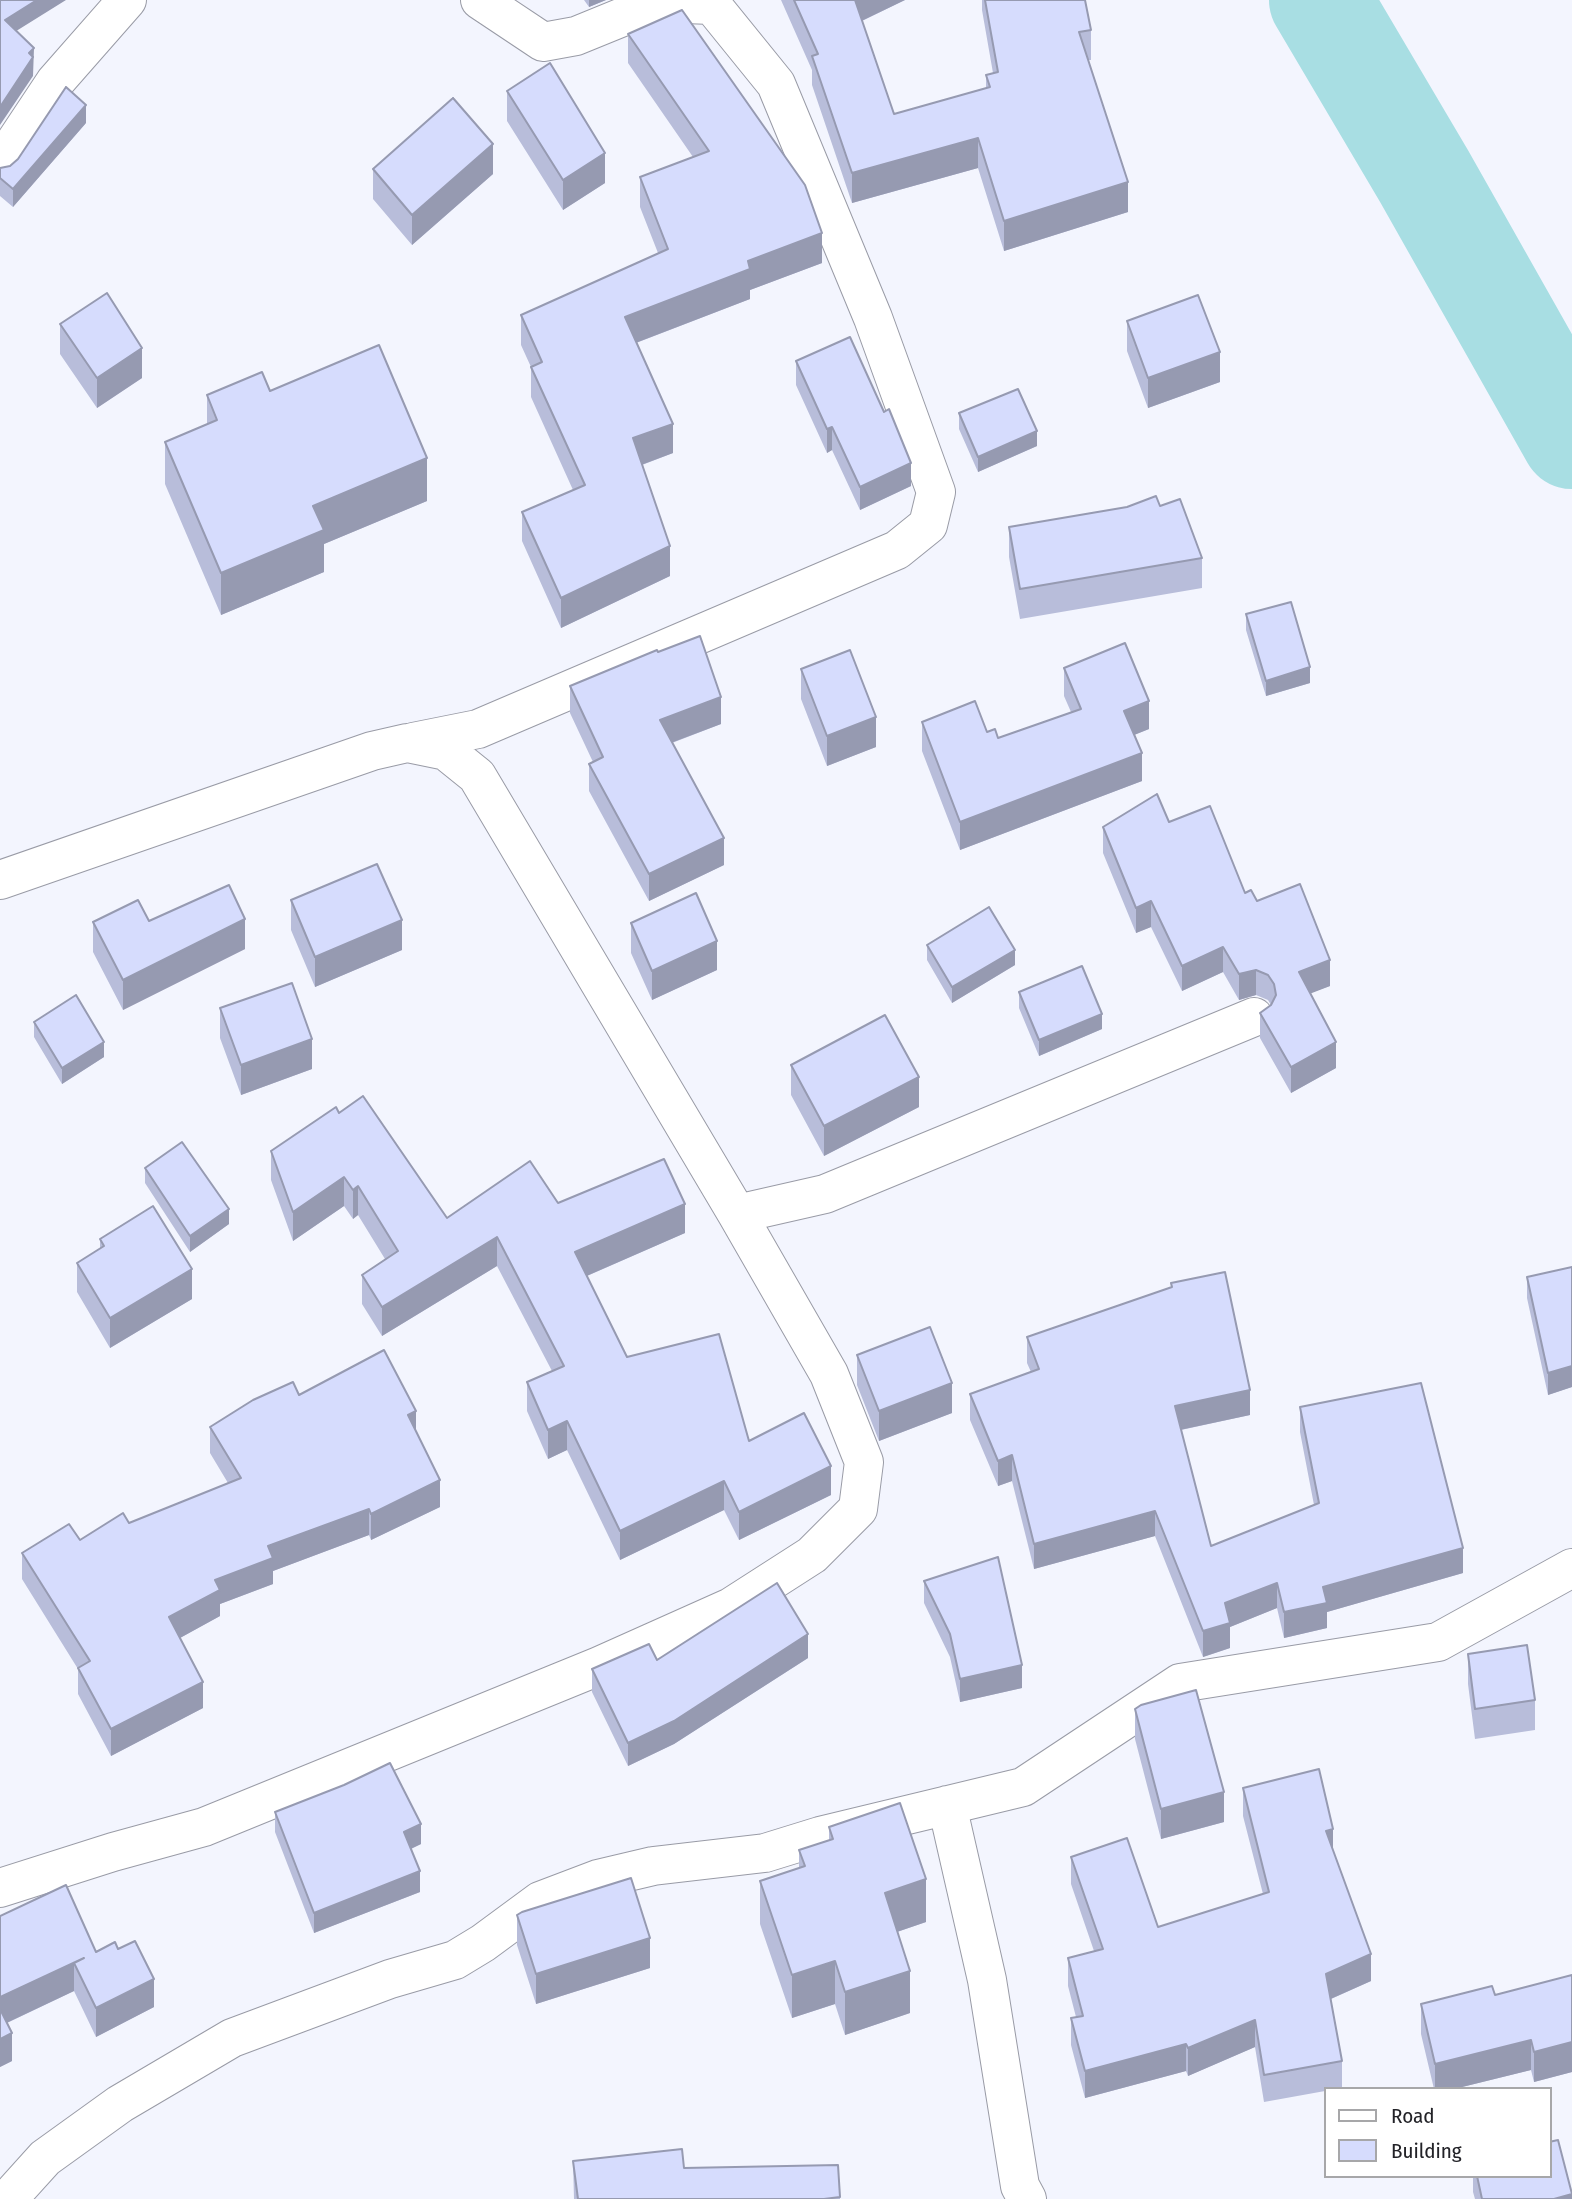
<!DOCTYPE html>
<style>
body{margin:0}
#map{position:relative;width:1572px;height:2199px;overflow:hidden;background:#f3f5fe;font-family:"Fira Sans Condensed",sans-serif}
canvas{display:block}
.legend{position:absolute;left:1324px;top:2087px;width:228px;height:91px;box-sizing:border-box;background:#fff;border:2px solid #a7a7a9;margin:0;padding:9px 12px;list-style:none;font-size:21px;color:#232328}
.legend li{display:flex;align-items:center;gap:14px;height:35px}
.legend b{width:35px;border:2px solid #a7a7a9}
</style>
<div id="map">
<canvas width="1572" height="2199"></canvas>
<ul class="legend">
<li><b style="height:9px;background:#fff"></b>Road</li>
<li><b style="height:19px;background:#d6dcfd"></b>Building</li>
</ul>
</div>
<script>
const ctx = document.querySelector('canvas').getContext('2d');
ctx.lineJoin = 'round';
function shape(rows) {
  const path = new Path2D();
  for (const r of rows) {
    path.moveTo(r[0], r[1]);
    for (let i = 2; i < r.length; i += 2) path.lineTo(r[i], r[i + 1]);
  }
  return path;
}
function strokePath(path, color, width, dash) {
  ctx.strokeStyle = color;
  ctx.lineWidth = width;
  ctx.lineCap = dash ? 'butt' : 'round';
  ctx.setLineDash(dash || []);
  ctx.stroke(path);
}
function paint(path, color) {
  ctx.fillStyle = color;
  ctx.fill(path, 'evenodd');
}
strokePath(shape([
 [1320,0,1424,176,1572,438]
]), '#a8dee3', 102);
const minor = shape([
 [0,165,55,82,127,0],
 [413,742,478,729,897,550,928,525,936,492,873,318,776,84,712,5,657,3,576,36,543,42,480,0],
 [0,880,372,751,407,743,446,751,477,776,737,1214,829,1374,864,1462,858,1509,812,1555,731,1607,599,1666,204,1827,113,1852,0,1888],
 [737,1214,825,1194,1254,1017],
 [947,1805,987,1980,1020,2186,1027,2199],
 [8,2199,45,2158,120,2104,232,2038,390,1979,455,1960,483,1943,540,1901,598,1879,653,1866,765,1853,820,1836,1023,1787,1180,1683,1438,1642,1572,1568]
]);
strokePath(minor, '#999ba6', 40);
strokePath(minor, '#fff', 38);
paint(shape([
 [584,0,606,0,589,7],
 [781,0,905,0,862,21,894,114,986,88,986,75,993,73,982,10,982,0,1085,0,1091,30,1091,60,1088,60,1128,212,1004,251,978,168,852,203,812,85,812,70],
 [628,34,822,263,750,290,750,299,636,343,673,453,642,465,670,576,561,628,522,541,522,512,573,490,531,397,531,367,521,345,521,315,658,253,640,207,640,177,693,157,628,63],
 [507,91,605,183,563,210,507,121],
 [86,123,13,207,0,196,0,168,10,166],
 [373,169,493,174,412,245,373,199],
 [1127,321,1220,382,1148,408,1127,351],
 [60,324,142,378,97,408,60,354],
 [796,361,911,486,860,510,832,450,827,453,796,385],
 [270,391,427,501,324,544,324,572,221,615,165,484,165,442,207,424,207,395],
 [959,413,1037,446,978,472,959,429],
 [1160,506,1202,558,1202,588,1020,619,1009,557,1009,527],
 [1246,614,1310,683,1266,696,1246,630],
 [658,652,721,724,672,743,724,865,649,901,589,791,589,764,593,762,570,713,570,686],
 [1064,668,1149,729,1134,735,1142,781,960,850,922,751,922,722,987,732,998,738,1071,712,1064,696],
 [801,669,876,747,827,766,801,699],
 [1169,822,1245,893,1257,901,1330,986,1310,993,1336,1068,1291,1093,1260,1038,1260,1013,1271,1005,1268,1000,1256,995,1239,1000,1223,972,1182,991,1151,927,1136,933,1103,853,1103,827],
 [291,900,402,950,315,987,291,930],
 [149,921,245,949,123,1010,93,952,93,922],
 [631,923,717,970,652,1000,631,953],
 [927,945,1015,965,952,1003,927,960],
 [1019,992,1102,1029,1039,1056,1019,1008],
 [220,1008,312,1069,241,1095,220,1038],
 [34,1022,104,1057,62,1084,34,1037],
 [791,1065,919,1107,824,1156,791,1095],
 [339,1113,447,1218,558,1203,685,1233,587,1276,627,1357,749,1441,831,1495,739,1540,724,1510,620,1560,567,1450,548,1459,527,1411,527,1382,552,1371,497,1266,382,1336,362,1304,362,1275,385,1259,358,1215,353,1219,344,1206,293,1241,271,1180,271,1151],
 [145,1168,229,1224,190,1252,145,1183],
 [100,1239,192,1299,110,1348,77,1292,77,1263,100,1248],
 [1572,1267,1572,1387,1548,1395,1527,1298,1527,1277],
 [1171,1283,1250,1415,1181,1430,1211,1546,1314,1505,1300,1432,1300,1407,1463,1573,1327,1612,1327,1628,1284,1638,1277,1608,1230,1627,1230,1648,1203,1657,1155,1536,1034,1569,1012,1481,998,1486,970,1420,970,1394,1031,1372,1027,1363,1027,1337,1171,1287],
 [857,1355,952,1413,879,1441,857,1385],
 [299,1395,416,1432,440,1507,371,1540,369,1535,273,1571,273,1584,220,1604,220,1616,180,1638,203,1708,111,1756,78,1694,78,1669,22,1579,22,1553,80,1540,129,1523,228,1483,210,1453,210,1427],
 [924,1581,1022,1688,960,1702,950,1657,924,1603],
 [1468,1654,1535,1700,1535,1730,1475,1739,1468,1684],
 [808,1658,674,1744,628,1766,592,1692,592,1669,657,1660],
 [1135,1709,1224,1822,1161,1839,1135,1739],
 [1243,1788,1333,1850,1371,1981,1331,1999,1342,2061,1342,2089,1325,2089,1325,2091,1264,2102,1255,2047,1188,2076,1186,2071,1085,2098,1071,2045,1071,2018,1076,2017,1068,1986,1068,1958,1094,1951,1071,1884,1071,1857,1158,1927,1263,1894,1243,1816],
 [275,1812,421,1844,411,1849,420,1892,314,1933,275,1832],
 [829,1827,926,1922,897,1932,910,2013,845,2035,835,2004,792,2018,760,1924,760,1881,799,1868,799,1850,829,1840],
 [517,1915,650,1968,536,2004,517,1945],
 [0,1916,96,1952,118,1949,154,2007,96,2037,74,1991,7,2023,12,2061,0,2067],
 [1572,1975,1572,2072,1534,2082,1531,2070,1454,2089,1434,2089,1421,2034,1421,2004,1495,1995],
 [573,2161,684,2168,840,2197,840,2199,574,2199],
 [1473,2176,1549,2176,1572,2199,1475,2199,1473,2192]
]), '#b8bdda');
paint(shape([
 [37,0,66,0,5,38,5,20],
 [589,0,606,0,589,7],
 [853,0,905,0,853,25],
 [34,48,33,76,0,125,0,107,29,53],
 [86,105,86,123,13,207,13,189],
 [978,138,978,168,852,203,852,173],
 [493,144,493,174,412,245,412,215],
 [605,153,605,183,563,210,563,180],
 [1128,182,1128,212,1004,251,1004,221],
 [822,233,822,263,750,290,750,299,625,347,625,317,748,261],
 [142,348,142,378,97,408,97,378],
 [1220,352,1220,382,1148,408,1148,378],
 [673,424,673,453,633,468,633,438],
 [832,427,832,450,827,453,827,429],
 [1037,431,1037,446,978,472,978,457],
 [427,458,427,501,324,544,324,572,221,615,221,573,313,506],
 [911,463,911,486,860,510,860,487],
 [670,546,670,576,561,628,561,598],
 [1310,667,1310,683,1266,696,1266,681],
 [721,697,721,724,660,747,660,720],
 [1149,701,1149,729,1124,739,1124,711],
 [876,717,876,747,827,766,827,736],
 [1142,753,1142,781,960,850,960,822],
 [724,838,724,865,649,901,649,874],
 [1151,901,1151,927,1136,933,1136,908],
 [245,919,245,949,123,1010,123,980],
 [402,920,402,950,315,987,315,957],
 [717,941,717,970,652,1000,652,971],
 [1223,947,1223,972,1182,991,1182,966],
 [1015,950,1015,965,952,1003,952,987],
 [1330,960,1330,986,1299,998,1299,972],
 [1256,970,1256,995,1239,1000,1239,974],
 [1102,1014,1102,1029,1039,1056,1039,1040],
 [312,1039,312,1069,241,1095,241,1065],
 [104,1042,104,1057,62,1084,62,1068],
 [1336,1042,1336,1068,1291,1093,1291,1067],
 [919,1077,919,1107,824,1156,824,1126],
 [344,1177,344,1206,293,1241,293,1212],
 [358,1186,358,1215,353,1219,353,1190],
 [685,1204,685,1233,575,1281,575,1252],
 [229,1209,229,1224,190,1252,190,1236],
 [497,1237,497,1266,382,1336,382,1307],
 [192,1269,192,1299,110,1348,110,1318],
 [1572,1366,1572,1387,1548,1395,1548,1373],
 [952,1383,952,1413,879,1441,879,1411],
 [1250,1390,1250,1415,1175,1431,1175,1406],
 [416,1411,416,1437,408,1415],
 [567,1421,567,1450,548,1459,548,1430],
 [1012,1455,1012,1481,998,1486,998,1461],
 [831,1466,831,1495,739,1540,739,1512],
 [440,1480,440,1507,371,1540,371,1514],
 [724,1481,724,1510,620,1560,620,1531],
 [369,1509,369,1535,273,1571,273,1584,220,1604,220,1616,169,1644,169,1617,215,1580,268,1546],
 [1155,1511,1155,1536,1034,1569,1034,1544],
 [1463,1548,1463,1573,1327,1612,1327,1628,1284,1638,1284,1612,1323,1587],
 [1277,1583,1277,1608,1230,1627,1230,1648,1203,1657,1203,1631,1225,1603],
 [808,1634,808,1658,674,1744,628,1766,628,1743],
 [1022,1665,1022,1688,960,1702,960,1679],
 [203,1682,203,1708,111,1756,111,1729],
 [1224,1792,1224,1822,1161,1839,1161,1809],
 [421,1824,421,1844,404,1852,404,1832],
 [1333,1829,1333,1856,1326,1831],
 [420,1871,420,1892,314,1933,314,1913],
 [926,1879,926,1922,885,1936,885,1893],
 [650,1938,650,1968,536,2004,536,1974],
 [1371,1954,1371,1981,1326,2001,1326,1974],
 [835,1961,835,2004,792,2018,792,1975],
 [74,1963,74,1991,0,2026,0,1997],
 [910,1971,910,2013,845,2035,845,1992],
 [154,1979,154,2007,96,2037,96,2008],
 [1255,2020,1255,2047,1188,2076,1188,2048],
 [12,2033,12,2061,0,2067,0,2039],
 [1531,2040,1531,2070,1454,2089,1435,2089,1435,2064],
 [1572,2042,1572,2072,1534,2082,1534,2052],
 [1186,2044,1186,2071,1085,2098,1085,2071],
 [1572,2194,1572,2199,1554,2199]
]), '#969ab1');
const building = shape([
 [0,0,37,0,5,20,34,48,29,53,33,57,0,107,0,0],
 [794,0,855,0,894,114,990,87,986,75,998,72,985,0,1085,0,1091,30,1079,32,1128,182,1004,221,978,138,852,173,812,56,818,54,794,0],
 [682,10,805,185,822,233,748,261,750,269,625,317,673,424,633,438,670,546,561,598,522,512,585,485,531,367,542,362,521,315,668,249,640,177,709,151,628,34,682,10],
 [550,63,605,153,563,180,507,91,550,63],
 [66,87,86,105,13,189,0,178,0,168,10,166,18,159,66,87],
 [453,98,493,144,412,215,373,169,453,98],
 [107,293,142,348,97,378,60,324,107,293],
 [1198,295,1220,352,1148,378,1127,321,1198,295],
 [850,337,884,412,889,409,911,463,860,487,832,427,827,429,796,361,850,337],
 [379,345,427,458,313,506,324,530,221,573,165,442,217,420,207,395,262,372,270,391,379,345],
 [1018,389,1037,431,978,457,959,413,1018,389],
 [1156,496,1160,506,1180,499,1202,558,1020,589,1009,527,1127,507,1156,496],
 [1291,602,1310,667,1266,681,1246,614,1291,602],
 [700,636,721,697,660,720,724,838,649,874,589,764,603,757,570,686,657,650,658,652,700,636],
 [1125,643,1149,701,1124,711,1142,753,960,822,922,722,975,701,987,732,995,729,998,738,1081,709,1064,668,1125,643],
 [850,650,876,717,827,736,801,669,850,650],
 [1157,794,1169,822,1210,806,1245,893,1251,890,1257,901,1300,884,1330,960,1299,972,1336,1042,1291,1067,1260,1013,1271,1005,1276,995,1274,984,1268,975,1256,970,1239,974,1223,947,1182,966,1151,901,1136,908,1103,827,1157,794],
 [377,864,402,920,315,957,291,900,377,864],
 [229,885,245,919,123,980,93,922,138,900,149,921,229,885],
 [696,893,717,941,652,971,631,923,696,893],
 [989,907,1015,950,952,987,927,945,989,907],
 [1082,966,1102,1014,1039,1040,1019,992,1082,966],
 [292,983,312,1039,241,1065,220,1008,292,983],
 [76,995,104,1042,62,1068,34,1022,76,995],
 [885,1015,919,1077,824,1126,791,1065,885,1015],
 [363,1096,447,1218,530,1161,558,1203,664,1159,685,1204,575,1252,627,1357,719,1334,749,1441,804,1413,831,1466,739,1512,724,1481,620,1531,567,1421,548,1430,527,1382,564,1366,497,1237,382,1307,362,1275,398,1251,358,1186,353,1190,344,1177,293,1212,271,1151,336,1107,339,1113,363,1096],
 [182,1142,229,1209,190,1236,145,1168,182,1142],
 [153,1206,192,1269,110,1318,77,1263,104,1246,100,1239,153,1206],
 [1572,1267,1572,1366,1548,1373,1527,1277,1572,1267],
 [1225,1272,1250,1390,1175,1406,1211,1546,1319,1503,1300,1407,1421,1383,1463,1548,1323,1587,1327,1603,1284,1612,1277,1583,1225,1603,1230,1623,1203,1631,1155,1511,1034,1544,1012,1455,998,1461,970,1394,1039,1369,1027,1337,1172,1287,1171,1283,1225,1272],
 [930,1327,952,1383,879,1411,857,1355,930,1327],
 [384,1350,416,1411,408,1415,440,1480,371,1514,369,1509,268,1546,273,1558,215,1580,220,1590,169,1617,203,1682,111,1729,78,1668,90,1661,22,1553,69,1524,80,1540,123,1513,129,1523,241,1478,210,1427,253,1400,293,1382,299,1395,384,1350],
 [998,1557,1022,1665,960,1679,950,1634,924,1581,998,1557],
 [777,1583,808,1634,674,1721,628,1743,592,1669,649,1644,657,1660,777,1583],
 [1527,1645,1535,1700,1475,1709,1468,1654,1527,1645],
 [1196,1690,1224,1792,1161,1809,1135,1709,1141,1705,1196,1690],
 [390,1763,421,1824,404,1832,420,1871,314,1913,275,1812,344,1785,390,1763],
 [1319,1769,1333,1829,1326,1831,1371,1954,1326,1974,1342,2061,1264,2075,1255,2020,1188,2048,1186,2044,1085,2071,1071,2018,1083,2016,1068,1958,1103,1949,1071,1857,1127,1838,1158,1927,1269,1892,1243,1788,1319,1769],
 [900,1803,926,1879,885,1893,910,1971,845,1992,835,1961,792,1975,760,1881,805,1866,799,1850,833,1839,829,1827,900,1803],
 [631,1878,650,1938,536,1974,517,1915,522,1912,631,1878],
 [66,1885,96,1952,115,1942,118,1949,135,1941,154,1979,96,2008,74,1963,84,1958,0,1997,0,1916,66,1885],
 [1572,1975,1572,2042,1534,2052,1531,2040,1435,2064,1421,2004,1492,1986,1495,1995,1572,1975],
 [0,2009,12,2033,0,2039,0,2009],
 [1558,2140,1572,2194,1554,2199,1482,2199,1477,2176,1549,2176,1549,2142,1558,2140],
 [682,2149,684,2168,838,2165,840,2197,824,2199,578,2199,573,2161,682,2149]
]);
paint(building, '#d6dcfd');
strokePath(building, '#969ab1', 2);
</script>
